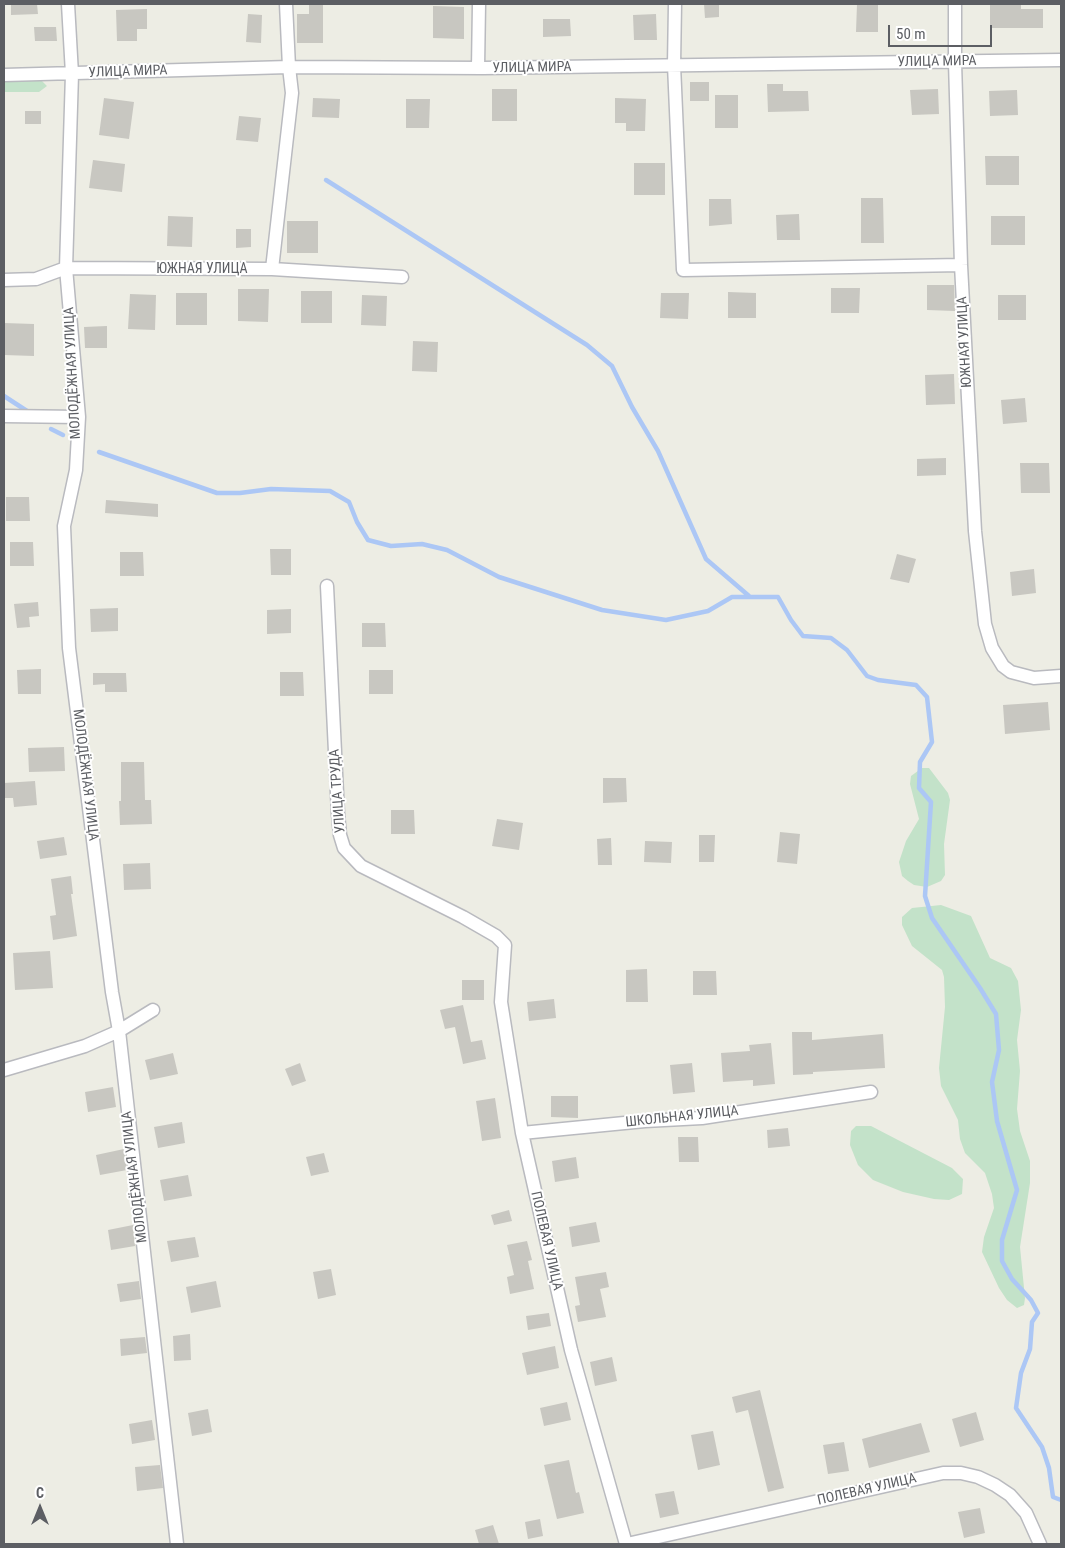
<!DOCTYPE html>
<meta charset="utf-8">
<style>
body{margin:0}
#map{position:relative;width:1065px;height:1548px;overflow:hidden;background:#edede4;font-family:"Roboto Condensed",sans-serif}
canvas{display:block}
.frame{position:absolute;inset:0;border:5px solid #5c5e63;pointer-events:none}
.north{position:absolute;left:15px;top:1483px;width:50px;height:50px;-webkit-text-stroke:4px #fff;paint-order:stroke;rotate:0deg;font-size:14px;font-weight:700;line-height:20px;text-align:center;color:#5c5e63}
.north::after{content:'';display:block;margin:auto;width:18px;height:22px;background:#5c5e63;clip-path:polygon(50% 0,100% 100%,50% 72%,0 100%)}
.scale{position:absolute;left:888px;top:25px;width:104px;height:22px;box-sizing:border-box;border:2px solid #5c5e63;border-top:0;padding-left:6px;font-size:15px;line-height:18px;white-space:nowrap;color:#5c5e63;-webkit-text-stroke:4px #fff;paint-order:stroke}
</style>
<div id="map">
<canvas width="1065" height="1548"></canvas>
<div class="frame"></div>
<div class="north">С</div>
<div class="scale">50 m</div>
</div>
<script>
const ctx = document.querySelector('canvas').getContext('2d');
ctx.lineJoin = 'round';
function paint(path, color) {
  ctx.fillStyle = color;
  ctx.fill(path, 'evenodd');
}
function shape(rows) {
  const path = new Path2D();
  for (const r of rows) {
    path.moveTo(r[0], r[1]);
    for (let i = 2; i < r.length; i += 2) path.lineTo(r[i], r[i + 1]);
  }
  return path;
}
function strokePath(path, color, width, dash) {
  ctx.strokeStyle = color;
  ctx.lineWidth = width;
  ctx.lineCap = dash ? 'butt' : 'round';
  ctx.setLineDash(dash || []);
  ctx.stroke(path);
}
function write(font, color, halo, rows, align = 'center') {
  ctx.font = font + ' "Roboto Condensed",sans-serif';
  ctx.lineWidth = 4;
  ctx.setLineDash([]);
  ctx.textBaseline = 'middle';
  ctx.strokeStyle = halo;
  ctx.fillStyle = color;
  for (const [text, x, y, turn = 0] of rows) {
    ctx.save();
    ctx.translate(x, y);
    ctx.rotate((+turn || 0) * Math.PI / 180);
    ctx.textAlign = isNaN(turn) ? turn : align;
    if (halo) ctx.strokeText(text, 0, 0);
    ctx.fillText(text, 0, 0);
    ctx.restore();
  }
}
paint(shape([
 [4,81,42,81,47,86,39,92,4,92],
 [922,768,929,768,948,793,950,800,944,844,945,875,941,881,927,887,914,885,908,881,902,876,899,862,906,841,919,819,910,784,911,776],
 [941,905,971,916,990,958,1011,968,1018,981,1021,1010,1017,1040,1020,1071,1017,1109,1020,1131,1030,1161,1030,1183,1020,1247,1025,1298,1024,1305,1017,1308,1007,1300,999,1288,982,1252,984,1237,994,1208,992,1194,985,1173,965,1153,960,1139,958,1120,941,1086,939,1068,945,1007,944,977,942,970,912,946,902,925,902,917,912,908],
 [871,1126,952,1168,963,1179,962,1194,949,1200,934,1199,903,1192,873,1180,858,1165,850,1145,851,1131,856,1126]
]), '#c3e2c9');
strokePath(shape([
 [326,180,587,345,612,366,632,407,658,451,706,559,749,596],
 [4,396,27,411],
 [51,429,63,435],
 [99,452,217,493,240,493,271,489,330,491,349,502,357,522,368,540,391,546,422,544,447,550,499,577,602,610,666,620,708,611,732,597,778,597,791,620,803,636,831,638,847,650,867,676,878,680,916,685,927,697,932,742,920,762,919,788,931,802,925,896,932,918,980,988,996,1014,999,1050,992,1082,997,1121,1017,1190,1002,1240,1002,1261,1012,1279,1031,1300,1038,1313,1032,1322,1030,1349,1021,1373,1016,1408,1042,1447,1049,1468,1053,1497,1061,1500]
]), '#acc7f5', 4.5);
paint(shape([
 [11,4,37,4,38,14,11,15],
 [309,4,323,4,323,43,297,43,297,14,309,14],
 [704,4,719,4,719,17,705,18],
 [857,4,878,4,878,32,856,32],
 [990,4,1021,4,1021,9,1043,9,1043,28,990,28],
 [433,6,464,7,464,39,433,38],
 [147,9,147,29,137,29,137,41,117,41,116,10],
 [248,14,262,15,261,43,246,42],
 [656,14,657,40,634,40,633,15],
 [543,19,570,19,571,36,543,37],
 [34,27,56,27,57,41,35,41],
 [690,82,709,82,709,101,690,101],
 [767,84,783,84,783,91,808,91,809,111,768,112],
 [492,89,517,89,517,121,492,121],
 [938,89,939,114,912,115,910,90],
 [1017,90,1018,115,990,116,989,91],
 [715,95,738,95,738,128,715,128],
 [104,98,134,102,129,139,99,135],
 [313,98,340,99,339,118,312,117],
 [615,98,646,99,645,131,626,131,626,123,615,123],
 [406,99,430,99,429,128,406,128],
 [25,111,41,111,41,124,25,124],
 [239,116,261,118,258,142,236,140],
 [985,156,1019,156,1019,185,986,185],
 [93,160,125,164,122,192,89,188],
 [634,163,665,163,665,195,634,195],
 [861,198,883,198,884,243,861,243],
 [709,199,731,199,732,224,709,226],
 [799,214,800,240,777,240,776,215],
 [168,216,193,217,192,247,167,246],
 [991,216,1025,216,1025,245,991,245],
 [287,221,318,221,318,253,287,253],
 [236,229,251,229,251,247,236,248],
 [927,285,954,285,955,311,927,310],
 [831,288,860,288,859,313,831,313],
 [238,289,269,289,268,322,238,321],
 [301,291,332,291,332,323,301,323],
 [728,292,756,293,756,318,728,318],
 [176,293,207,293,207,325,176,325],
 [661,293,689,293,688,319,660,318],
 [130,294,156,295,155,330,128,329],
 [362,295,387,296,386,326,361,325],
 [998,295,1026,295,1026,320,998,320],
 [4,323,34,324,34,356,4,355],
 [107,326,107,348,85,348,84,327],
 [413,341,438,342,437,372,412,371],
 [954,374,955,404,926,405,925,375],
 [1025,398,1027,422,1003,424,1001,400],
 [946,458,946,475,917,476,917,459],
 [1020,463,1049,463,1050,493,1021,493],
 [6,497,29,497,30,521,6,521],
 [106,500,158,504,158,517,105,513],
 [10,542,33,542,34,566,10,566],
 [270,549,291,549,291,575,271,575],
 [120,552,143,552,144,576,120,576],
 [897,554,916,559,909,583,890,579],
 [1034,569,1036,593,1012,596,1010,572],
 [38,602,39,616,29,617,30,627,17,628,14,604],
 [118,608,118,631,91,632,90,609],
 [291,609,291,633,267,634,267,610],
 [362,623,385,623,386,647,362,647],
 [41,669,41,694,18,694,17,670],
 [369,670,393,670,393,694,369,694],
 [280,672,303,672,304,696,280,696],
 [93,673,126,673,127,692,105,692,105,684,93,685],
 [1048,702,1050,730,1005,734,1003,705],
 [64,747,65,771,29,772,28,748],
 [121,762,144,762,145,800,151,800,152,824,120,825,119,801,121,801],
 [603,778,626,778,627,802,603,803],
 [35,781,37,805,14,807,13,798,4,798,4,783],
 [391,810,414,810,415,834,391,834],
 [497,819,523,823,519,850,492,846],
 [780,832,800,834,797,864,777,862],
 [699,835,715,835,714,862,699,862],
 [64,837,67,855,40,859,37,841],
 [611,838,612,865,598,865,597,839],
 [645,841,672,842,671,863,644,862],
 [150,863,151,889,124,890,123,864],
 [71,876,73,894,71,894,77,936,53,940,50,916,56,915,51,879],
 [50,951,53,988,15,990,13,953],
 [647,969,648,1002,626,1002,626,970],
 [693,971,716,971,717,995,693,995],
 [462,980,484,980,484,1000,462,1000],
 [554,999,556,1018,529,1021,527,1002],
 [463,1005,471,1042,482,1040,486,1059,463,1064,455,1027,445,1029,440,1010],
 [792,1032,812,1032,812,1040,883,1034,885,1068,813,1072,813,1074,793,1075],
 [771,1043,775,1084,753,1086,753,1080,723,1082,721,1053,750,1051,749,1045],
 [173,1053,178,1074,150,1080,145,1060],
 [300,1063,306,1081,292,1086,285,1069],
 [692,1063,695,1092,673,1094,670,1065],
 [113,1087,116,1107,88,1112,85,1092],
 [551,1096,578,1096,578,1118,551,1117],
 [495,1098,501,1138,482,1141,476,1101],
 [182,1122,185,1143,158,1148,154,1127],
 [788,1128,790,1146,768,1148,767,1130],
 [678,1137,698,1137,699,1162,679,1162],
 [124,1149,127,1170,100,1175,96,1155],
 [324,1153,329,1172,311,1176,306,1157],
 [576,1157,579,1178,555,1182,552,1161],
 [188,1175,192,1196,164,1201,160,1180],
 [509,1210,512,1221,494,1225,491,1215],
 [596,1222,600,1242,572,1247,569,1227],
 [133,1225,135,1246,111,1250,108,1230],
 [195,1237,199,1257,171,1262,167,1241],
 [527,1241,532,1260,528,1261,534,1289,510,1294,507,1277,514,1275,507,1245],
 [331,1269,336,1295,318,1299,313,1272],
 [606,1272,609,1287,600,1289,606,1317,578,1322,575,1306,580,1305,575,1277],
 [139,1281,141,1299,120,1302,117,1284],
 [216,1281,221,1307,191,1313,186,1287],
 [549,1313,551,1326,528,1330,526,1316],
 [190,1334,191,1360,174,1361,173,1336],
 [145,1337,147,1353,121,1356,120,1339],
 [555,1346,559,1368,527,1375,522,1353],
 [612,1357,617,1381,595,1386,590,1362],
 [760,1390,784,1488,768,1492,748,1410,736,1413,732,1397],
 [567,1402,571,1420,544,1426,540,1408],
 [208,1409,212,1432,192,1436,188,1413],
 [976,1412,984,1440,960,1447,952,1419],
 [152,1420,155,1440,132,1444,129,1424],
 [921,1423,930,1452,869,1468,862,1439],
 [713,1431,720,1465,698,1470,691,1435],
 [844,1442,849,1471,828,1474,823,1445],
 [569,1460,576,1493,579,1492,584,1513,557,1519,544,1465],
 [160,1465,163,1488,137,1491,135,1467],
 [674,1491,679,1514,660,1518,655,1494],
 [980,1508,985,1533,964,1538,958,1512],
 [540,1519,543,1536,528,1539,525,1522],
 [493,1525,499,1544,479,1544,475,1530]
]), '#c8c7c1');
const street = shape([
 [68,4,72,74,66,268,79,417,76,470,64,526,69,648,112,992,119,1031,177,1544],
 [675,4,674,65,683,270,961,265],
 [955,4,955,62,961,265,975,531,985,624,992,648,1003,666,1011,672,1034,678,1061,676],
 [478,68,479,4],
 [4,75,289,67,483,68,1061,60],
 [272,269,292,93,289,67,286,4],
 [4,280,36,279,66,268,272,269,402,277],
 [4,416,79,417],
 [327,586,338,814,340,835,344,848,361,866,463,917,496,936,505,945,501,1002,522,1133,571,1350,626,1544],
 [4,1070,85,1046,119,1031,153,1010],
 [522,1133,645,1121,702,1118,871,1092],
 [627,1544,943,1473,961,1473,978,1477,995,1485,1010,1495,1026,1513,1040,1544]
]);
strokePath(street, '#b9babf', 15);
strokePath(street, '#fff', 12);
write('14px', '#5c5e63', '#fff', [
 ["УЛИЦА МИРА",937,62,-1],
 ["УЛИЦА МИРА",532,68,-1],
 ["УЛИЦА МИРА",128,72,-2],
 ["ЮЖНАЯ УЛИЦА",202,269],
 ["ЮЖНАЯ УЛИЦА",965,342,-93],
 ["МОЛОДЁЖНАЯ УЛИЦА",73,373,-93],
 ["МОЛОДЁЖНАЯ УЛИЦА",85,775,83],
 ["УЛИЦА ТРУДА",338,791,-94],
 ["ШКОЛЬНАЯ УЛИЦА",682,1117,-6],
 ["МОЛОДЁЖНАЯ УЛИЦА",135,1177,-97],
 ["ПОЛЕВАЯ УЛИЦА",546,1241,77],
 ["ПОЛЕВАЯ УЛИЦА",867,1490,-13]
]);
</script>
